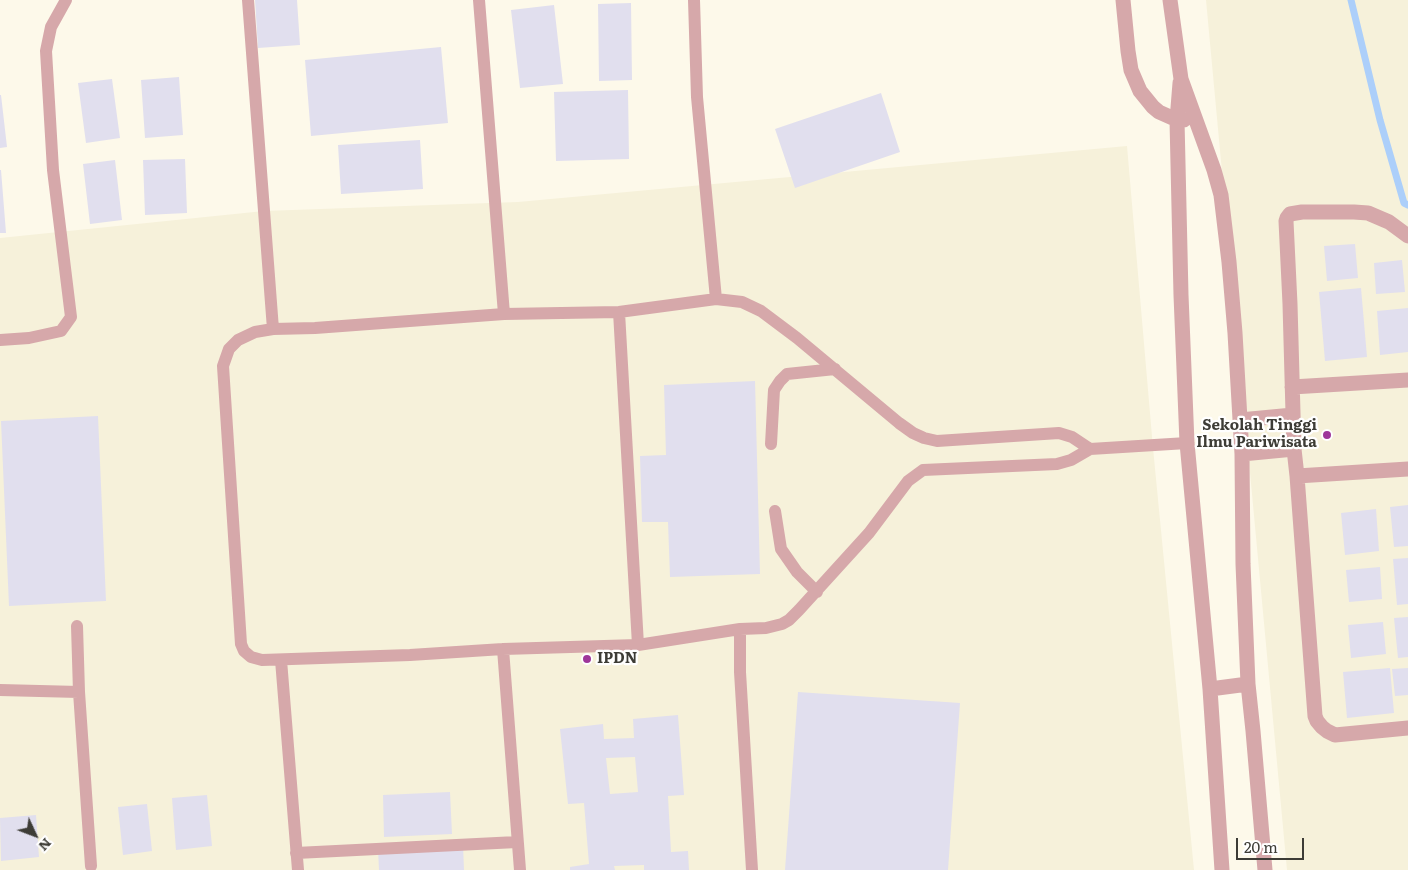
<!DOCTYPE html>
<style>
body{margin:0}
#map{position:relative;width:1408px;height:870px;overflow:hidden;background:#fdf9ea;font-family:Literata,serif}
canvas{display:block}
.north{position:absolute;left:10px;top:810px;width:50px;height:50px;-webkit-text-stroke:4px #fff;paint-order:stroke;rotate:133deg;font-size:14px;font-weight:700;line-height:20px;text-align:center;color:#3d3c36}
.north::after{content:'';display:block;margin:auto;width:18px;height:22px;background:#3d3c36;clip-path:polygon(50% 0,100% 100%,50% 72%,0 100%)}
.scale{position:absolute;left:1236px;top:838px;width:68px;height:22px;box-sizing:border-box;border:2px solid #3d3c36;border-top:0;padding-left:6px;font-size:15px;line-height:18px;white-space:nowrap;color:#3d3c36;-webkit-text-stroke:4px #fff;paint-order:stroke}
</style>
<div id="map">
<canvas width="1408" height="870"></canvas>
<div class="north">N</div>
<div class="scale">20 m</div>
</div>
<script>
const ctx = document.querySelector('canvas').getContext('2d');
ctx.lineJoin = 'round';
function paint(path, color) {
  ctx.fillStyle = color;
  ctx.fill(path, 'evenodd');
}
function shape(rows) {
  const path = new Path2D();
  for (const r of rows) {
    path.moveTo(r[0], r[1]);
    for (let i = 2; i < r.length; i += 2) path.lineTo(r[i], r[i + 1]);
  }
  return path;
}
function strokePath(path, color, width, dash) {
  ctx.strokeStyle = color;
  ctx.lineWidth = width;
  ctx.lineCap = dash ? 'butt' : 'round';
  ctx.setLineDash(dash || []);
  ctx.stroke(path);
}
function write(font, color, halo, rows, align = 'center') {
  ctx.font = font + ' Literata,serif';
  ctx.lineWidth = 4.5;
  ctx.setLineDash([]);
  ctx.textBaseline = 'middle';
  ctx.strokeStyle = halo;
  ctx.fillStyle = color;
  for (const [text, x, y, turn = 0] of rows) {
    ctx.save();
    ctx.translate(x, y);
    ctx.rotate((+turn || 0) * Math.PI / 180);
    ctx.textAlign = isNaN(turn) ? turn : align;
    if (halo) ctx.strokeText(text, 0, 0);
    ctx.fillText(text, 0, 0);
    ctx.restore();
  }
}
paint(shape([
 [1206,0,1408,0,1408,870,1287,870],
 [1127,146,1153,448,1194,870,0,870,0,238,264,211,518,202]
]), '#f6f1da');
strokePath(shape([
 [1351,0,1380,120,1404,203,1408,205]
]), '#accffa', 7);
paint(shape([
 [255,0,297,0,300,45,258,48],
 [631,3,632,80,599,81,598,4],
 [554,5,563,84,520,88,511,10],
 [441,47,448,123,311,136,305,60],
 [179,77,183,135,145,138,141,80],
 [112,79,120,138,86,143,78,83],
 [628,90,629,159,556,161,554,92],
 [881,93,900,152,795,188,775,129],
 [0,95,1,95,7,147,0,148],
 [420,140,423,189,341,194,338,145],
 [185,159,187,213,145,215,143,160],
 [115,160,122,220,90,224,83,164],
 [0,170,1,170,6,233,0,233],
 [1355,244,1358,278,1327,281,1324,246],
 [1402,260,1405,292,1376,294,1374,263],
 [1361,288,1367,357,1325,361,1319,292],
 [1408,308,1408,352,1380,355,1377,311],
 [755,381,760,574,670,577,668,522,642,522,640,456,666,455,664,385],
 [98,416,106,601,9,606,1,421],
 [1408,505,1408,546,1394,547,1390,507],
 [1376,509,1379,551,1345,555,1341,513],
 [1408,558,1408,604,1397,605,1393,559],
 [1380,567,1382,599,1349,602,1346,570],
 [1408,617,1408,657,1398,658,1394,618],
 [1383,622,1386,654,1351,658,1348,625],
 [1390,668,1394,713,1347,718,1343,672],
 [1408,668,1408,695,1395,696,1392,669],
 [798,692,960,703,948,870,785,870],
 [678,715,684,795,668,796,671,852,688,851,689,870,644,870,644,865,614,866,615,870,570,870,570,867,589,864,584,803,568,804,560,729,603,724,604,739,634,738,633,719],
 [635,757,638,792,610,794,606,758],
 [450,792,452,834,384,837,383,795],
 [207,795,212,846,176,850,172,798],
 [147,804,152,851,123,855,118,807],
 [36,815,39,857,1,861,0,818],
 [463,845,464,870,379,870,378,849]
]), '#e1dfee');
strokePath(shape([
 [248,0,273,329],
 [479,0,504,314],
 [694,0,697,97,716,299],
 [619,312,638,645],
 [0,340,29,338,61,331,71,317,53,170,46,51,51,27,66,0],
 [771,444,774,390,780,381,787,374,835,369],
 [1090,449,1072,437,1059,433,937,441,924,438,913,433,899,423,797,338,761,311,742,302,716,299,619,312,504,314,315,328,273,329,255,332,238,340,229,349,223,366,241,644,244,651,251,657,262,660,410,655,503,649,638,645,740,629,766,628,782,624,789,620,799,610,869,533,908,481,923,470,1057,464,1071,460,1090,449,1187,443],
 [775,511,781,549,797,572,817,592],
 [77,626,79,692,91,866],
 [740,629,740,672,752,870],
 [503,649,520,870],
 [281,660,298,870],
 [0,690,79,692],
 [296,853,517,842]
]), '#d6a8aa', 12);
strokePath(shape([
 [1123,0,1128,51,1131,70,1140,91,1153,107,1159,112,1177,120,1184,120],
 [1170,0,1181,79,1214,170,1221,195,1229,262,1235,333,1242,454,1243,564,1248,684,1253,731,1265,870],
 [1180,83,1177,120,1181,295,1187,443,1210,689,1222,870],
 [1408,236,1389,222,1368,213,1354,212,1302,212,1290,214,1287,218,1286,221,1290,304,1294,449,1297,476,1315,716,1317,721,1322,727,1327,731,1335,735,1408,728],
 [1292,387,1408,380],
 [1240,420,1293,415],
 [1242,454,1294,449],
 [1297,476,1408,469],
 [1210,689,1248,684]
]), '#d6a8aa', 15);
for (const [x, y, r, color] of [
 [1327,435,5,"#9e369a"],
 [587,659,5,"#9e369a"]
]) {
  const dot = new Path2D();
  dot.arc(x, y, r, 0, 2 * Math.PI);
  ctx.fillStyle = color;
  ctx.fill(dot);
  strokePath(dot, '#fff', 2);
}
write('bold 15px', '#3d3c36', '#fff', [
 ["Sekolah Tinggi",1317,426],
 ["Ilmu Pariwisata",1317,443],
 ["IPDN",597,659,"left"]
], 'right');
</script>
